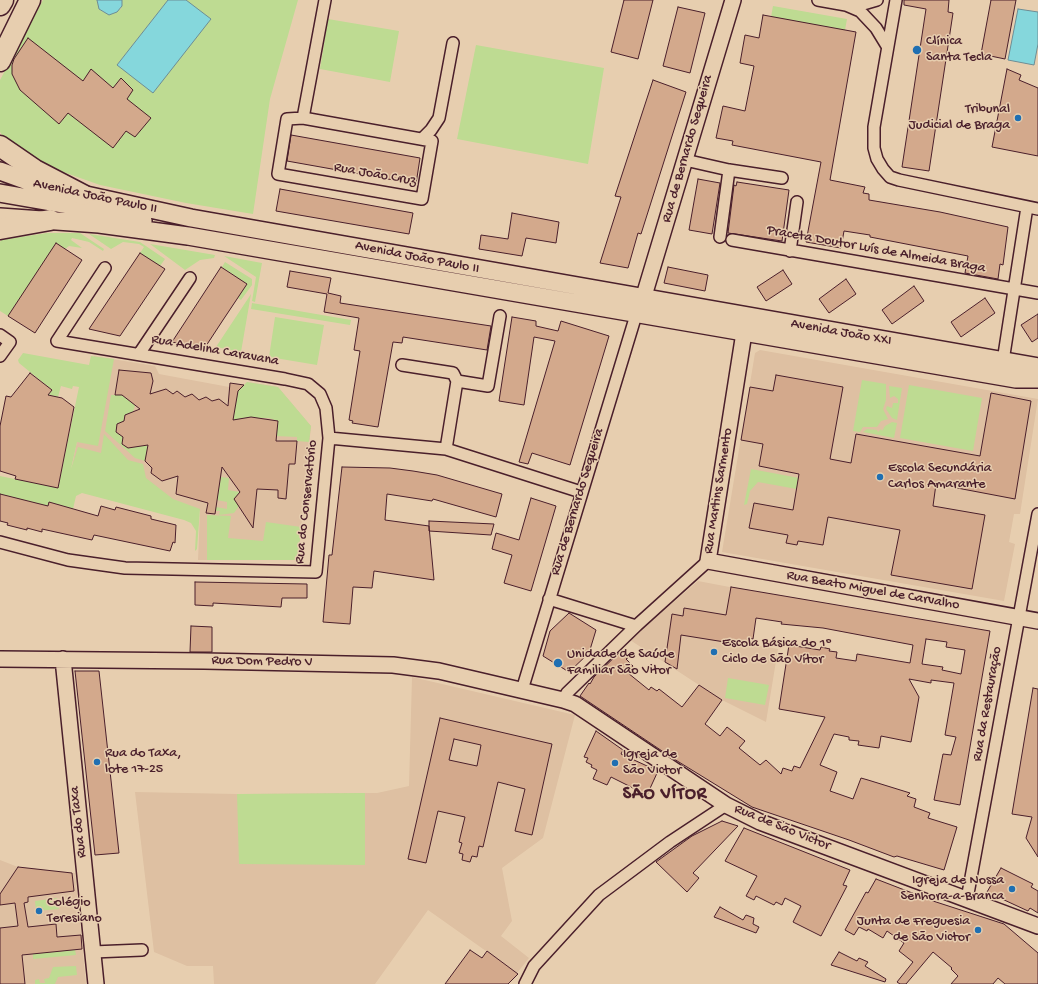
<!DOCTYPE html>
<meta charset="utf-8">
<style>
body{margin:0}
canvas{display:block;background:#e7ceaf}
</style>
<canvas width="1038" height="984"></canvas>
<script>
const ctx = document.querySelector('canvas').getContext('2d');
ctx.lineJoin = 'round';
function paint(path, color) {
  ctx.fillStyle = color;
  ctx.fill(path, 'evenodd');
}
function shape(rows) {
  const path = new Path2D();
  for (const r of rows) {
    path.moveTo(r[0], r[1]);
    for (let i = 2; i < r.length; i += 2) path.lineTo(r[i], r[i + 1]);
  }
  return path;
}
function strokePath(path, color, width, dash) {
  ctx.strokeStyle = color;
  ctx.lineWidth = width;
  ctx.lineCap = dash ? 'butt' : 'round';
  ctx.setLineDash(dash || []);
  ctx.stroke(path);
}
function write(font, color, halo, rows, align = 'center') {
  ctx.font = font + ' "Gochi Hand",sans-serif';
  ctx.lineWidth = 3;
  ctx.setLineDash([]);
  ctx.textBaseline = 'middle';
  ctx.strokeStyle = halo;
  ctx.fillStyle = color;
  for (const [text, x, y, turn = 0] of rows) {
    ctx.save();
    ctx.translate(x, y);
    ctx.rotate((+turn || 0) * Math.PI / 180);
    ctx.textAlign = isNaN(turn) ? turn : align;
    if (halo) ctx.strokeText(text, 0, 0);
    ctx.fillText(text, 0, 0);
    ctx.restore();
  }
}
paint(shape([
 [760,350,1038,399,1020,514,1014,514,1009,542,1015,544,1004,601,722,552,755,353],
 [94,356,155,366,159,374,240,389,247,382,278,387,311,426,298,560,198,560,200,511,69,481],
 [698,581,740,589,731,641,778,649,766,722,722,700,630,640],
 [412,677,575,715,543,838,502,868,512,921,501,936,529,958,517,973,428,910,375,984,214,984,213,966,187,966,154,952,135,792,237,794,377,793,409,786],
 [0,860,18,867,75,873,86,984,0,984]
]), '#dec0a2');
paint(shape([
 [43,0,97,0,99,9,105,13,121,9,122,0,168,0,117,65,210,19,186,0,298,0,270,99,253,214,186,203,100,185,49,167,18,150,4,138,0,132,0,80],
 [773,6,847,19,845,30,771,17],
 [328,19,399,31,390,82,320,69],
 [476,45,604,68,588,164,457,139],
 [47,233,80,233,104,249,103,251,89,242,72,238,71,240,82,248,69,246,65,249,56,244,8,316,0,311,0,242,1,240],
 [89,234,140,242,165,259,160,266,140,253,144,247,139,244,123,242,111,249],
 [150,244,215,255,214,258,200,260,185,270],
 [224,256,262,263,255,302,252,301,256,277],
 [225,262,252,279,252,285,241,300,238,298,247,284,222,267],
 [251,294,241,352,216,347],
 [252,303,351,320,350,325,251,309],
 [275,317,324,325,317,365,269,357],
 [23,353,89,365,91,356,114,359,98,446,77,442,71,469,78,447,101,453,104,434,128,460,143,464,146,478,173,499,200,509,197,549,195,551,196,531,191,523,184,520,82,493,76,496,73,509,49,502,48,506,0,494,0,476,58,488,79,387,73,386,72,389,61,386,58,397,48,395,52,390,19,363,18,360],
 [862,380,886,384,886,400,883,409,888,419,881,421,877,427,863,427,860,432,853,431],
 [247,382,278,387,311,426,309,442,297,441,297,437,276,436,278,421,269,418,244,418,243,429,231,427,238,389,240,389],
 [909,385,982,398,973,451,900,438],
 [889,386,902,388,897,420,892,418,886,409,887,406,892,408,893,403,898,403,898,399,894,396,890,398],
 [111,395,122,395,135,405,133,412,125,415,124,421,117,425,116,432,123,437,122,444,128,448,135,447,137,440,163,437,145,461,135,458,105,431],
 [892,422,897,423,894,438,863,432,867,429,877,430,878,432,881,429,882,431,885,426],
 [751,469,826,483,824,494,758,482,750,491,747,504,744,505],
 [221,477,229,478,228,490,240,492,235,499,239,506,234,513,219,515,220,511,215,511,216,507,227,509,227,502,217,500],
 [207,515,231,516,228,538,263,541,266,522,301,527,298,560,207,560],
 [728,678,769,685,765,705,725,698],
 [365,793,365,865,239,864,237,794],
 [57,898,59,909,36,911,35,901],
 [75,950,76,955,33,959,33,954],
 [76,966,77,975,58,977,55,984,35,984,35,980,39,979,40,983,45,983,44,979,49,978,53,967]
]), '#bedb92');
const water = shape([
 [97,0,122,0,122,6,117,12,109,15,99,9,97,0],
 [168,0,186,0,211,19,153,93,117,65,168,0],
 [1018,9,1038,12,1038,44,1034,65,1008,60,1018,9]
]);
paint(water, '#85d7dc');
strokePath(water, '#6d8d95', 1);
const building = shape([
 [624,0,653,0,638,59,611,52,624,0],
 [904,0,949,0,948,12,953,13,929,171,902,167,926,9,904,5,904,0],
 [991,0,1016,0,1005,59,981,54,991,0],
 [678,7,705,13,690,73,663,66,678,7],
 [763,15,856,32,830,180,865,187,863,193,869,194,869,200,940,212,1008,227,1003,265,1000,264,998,279,965,273,968,256,870,237,870,235,844,231,841,248,806,242,821,162,732,145,733,141,716,138,723,106,745,111,754,66,740,63,745,35,759,38,763,15],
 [28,38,83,81,91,69,113,88,121,78,133,90,127,99,151,118,135,137,126,131,113,148,68,113,59,124,20,90,12,74,12,65,14,59,28,38],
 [1007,69,1021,75,1019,80,1038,88,1038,156,992,147,1007,69],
 [653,80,686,92,641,234,638,233,628,268,600,263,621,197,615,196,653,80],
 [291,135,420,158,416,184,287,161,291,135],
 [698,179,720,183,712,234,689,230,698,179],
 [737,182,789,190,782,241,728,233,734,185,736,186,737,182],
 [280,189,413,213,409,234,276,211,280,189],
 [512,213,559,222,556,243,526,238,522,256,479,249,481,235,508,239,512,213],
 [56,243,82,260,35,333,8,316,56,243],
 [140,253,165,269,120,336,89,329,140,253],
 [221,267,247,284,223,320,204,349,172,342,221,267],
 [668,267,708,275,705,291,664,283,668,267],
 [783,270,792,284,766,301,757,287,783,270],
 [290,271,331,278,328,293,341,296,340,303,491,326,487,350,403,337,402,343,393,342,378,427,352,423,353,421,349,420,360,351,354,350,359,318,324,312,327,294,287,287,290,271],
 [846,279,856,294,829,313,819,299,846,279],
 [914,286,924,301,892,324,882,310,914,286],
 [985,298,995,313,961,337,951,322,985,298],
 [1038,314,1038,338,1032,342,1021,325,1038,314],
 [512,317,536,321,536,326,558,331,561,321,609,336,570,465,532,453,528,464,519,462,555,341,534,337,524,405,499,401,512,317],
 [119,370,151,373,153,381,150,394,166,389,173,394,177,391,185,397,192,394,199,400,206,397,212,401,219,399,228,406,230,383,244,385,238,391,233,420,251,417,278,421,276,441,297,441,295,464,289,464,286,499,278,498,278,490,257,489,253,528,234,499,240,492,222,467,215,514,206,513,208,503,176,494,178,476,162,481,151,473,152,468,145,461,148,445,128,448,122,444,123,437,116,432,117,424,124,421,125,415,140,409,122,395,115,395,119,370],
 [30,373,52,390,48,395,62,398,74,407,58,488,15,479,16,476,0,471,0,426,6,396,11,397,30,373],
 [776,375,843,387,830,459,851,463,856,434,980,456,991,393,1031,401,1015,499,936,484,933,506,985,515,972,589,891,575,900,530,828,517,823,545,798,541,797,545,786,543,788,535,749,528,754,503,793,510,799,474,759,466,763,444,741,440,750,387,773,391,776,375],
 [342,467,390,468,413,471,437,475,502,494,496,517,433,499,432,501,387,494,385,520,429,526,434,580,374,571,372,588,353,587,350,624,323,622,329,555,332,555,342,467],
 [0,494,48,506,49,502,98,516,101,506,115,510,116,507,151,516,151,519,176,525,175,543,173,542,170,551,94,535,92,540,42,529,42,532,27,528,27,530,7,525,8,523,0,521,0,494],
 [531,498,556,506,531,591,504,583,512,555,492,549,496,533,519,540,531,498],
 [429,521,494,524,491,535,429,531,429,521],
 [195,582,307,584,307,598,282,598,281,607,213,603,213,606,195,605,195,582],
 [731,587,990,631,960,805,934,800,943,754,951,755,956,737,945,735,954,683,931,680,931,683,909,679,919,697,911,742,881,736,879,748,858,745,859,741,849,740,849,737,834,734,820,765,837,772,830,791,853,799,861,778,868,780,910,793,907,796,916,799,914,807,930,813,928,818,957,827,944,870,897,856,894,857,849,840,752,807,674,759,580,696,589,683,590,684,594,677,622,650,629,657,626,659,633,666,628,673,649,690,651,687,657,691,659,689,682,707,699,685,722,700,705,724,720,736,727,727,745,741,739,748,760,765,766,760,781,774,783,768,792,771,794,766,800,768,825,717,779,709,789,645,820,650,821,647,830,649,829,651,837,652,836,658,856,661,857,654,910,663,913,645,823,628,781,624,782,622,756,618,753,639,749,638,748,644,731,641,731,643,681,635,677,669,665,662,672,614,683,616,684,608,726,615,731,587],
 [926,639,947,642,946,647,965,650,961,674,942,670,943,667,922,664,926,639],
 [569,613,596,630,589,653,569,672,543,656,550,631,569,613],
 [191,626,212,627,212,652,190,652,191,626],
 [75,671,99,671,119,853,95,855,75,671],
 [1033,688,1038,689,1038,857,1026,838,1032,817,1012,814,1033,688],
 [440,718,552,744,532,835,515,831,525,789,498,782,483,847,479,846,477,857,472,856,470,862,462,860,463,854,459,853,462,843,459,842,465,817,438,811,426,863,408,859,440,718],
 [454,739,481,745,477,766,449,760,454,739],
 [596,731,623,750,621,754,658,771,647,795,611,777,607,785,593,779,597,770,591,767,592,765,586,762,588,758,584,757,596,731],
 [722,821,738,826,693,873,699,878,687,892,656,862,692,836,722,821],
 [744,828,850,870,843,885,847,886,821,936,793,922,801,906,785,898,782,905,776,902,774,905,756,896,754,900,746,896,757,876,725,861,744,828],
 [18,867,72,873,74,891,28,897,28,902,24,903,28,927,56,924,57,937,81,935,82,949,22,955,25,984,0,984,0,928,18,926,15,903,0,905,0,894,18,867],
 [1001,868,1033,884,1031,887,1038,891,1038,913,1030,908,1028,911,987,892,1001,868],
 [876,879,933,901,1004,924,1038,953,1038,984,1005,984,998,978,993,984,951,984,958,976,951,969,952,968,933,952,906,984,900,984,897,982,913,962,899,951,904,943,887,931,883,938,868,929,867,931,859,927,854,935,845,930,866,892,868,893,876,879],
 [720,907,743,920,746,915,754,918,753,924,759,927,756,933,714,917,720,907],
 [470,950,482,958,487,951,518,974,508,984,445,984,470,950],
 [839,952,857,961,859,958,868,962,865,966,886,979,885,982,831,965,839,952]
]);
paint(building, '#d3a98c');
strokePath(building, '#4a1f2b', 1);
const street = shape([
 [818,0,846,5,860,5,877,0],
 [896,0,874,127,874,148,877,159,883,169,890,177,899,180,1038,209],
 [846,5,860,11,876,28,887,46],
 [303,118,432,141,422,199,278,174,287,119,303,118],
 [303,118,325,0],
 [422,139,431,130,439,118,453,43],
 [685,160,729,170,782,178],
 [720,237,729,170],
 [732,240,1038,293],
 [790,251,797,202],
 [0,335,10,342,0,356],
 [139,354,190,278],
 [1003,361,1027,207],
 [402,365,453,373,457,381],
 [329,438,446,449,581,492],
 [446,449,457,381,488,386,500,316],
 [0,542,68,560,125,568,316,572,329,438,326,408,320,394,308,384,285,379,57,341,105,268],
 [549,599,636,626],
 [522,690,636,315],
 [563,700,567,693,636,626,708,561],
 [967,899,1038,514],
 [93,952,142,950],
 [525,984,534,966,599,895,670,842,726,805]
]);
const secondary = shape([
 [643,299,733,0],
 [746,320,708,561,1038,621],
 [0,659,204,661,393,665,439,671,563,700,575,704,726,805,760,822,1038,926],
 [63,659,96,984]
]);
const primary = shape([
 [0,171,36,184,191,218,1038,367],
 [0,193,114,213,143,221],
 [0,217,99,224,188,236,1016,379,1038,379]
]);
const highway = shape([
 [0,5,3,0],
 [0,61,30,0],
 [0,146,35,170,83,195],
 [0,229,50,220]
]);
strokePath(street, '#4a1f2b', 14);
strokePath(secondary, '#4a1f2b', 18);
strokePath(primary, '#4a1f2b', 20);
strokePath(highway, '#4a1f2b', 23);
strokePath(street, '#e7ceaf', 11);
strokePath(secondary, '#e7ceaf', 15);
strokePath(primary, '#e7ceaf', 17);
strokePath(highway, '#e7ceaf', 20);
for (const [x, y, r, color] of [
 [917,50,5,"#1f6fb2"],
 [1018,118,4,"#1f6fb2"],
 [880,477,4,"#1f6fb2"],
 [714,652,4,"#1f6fb2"],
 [558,663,5,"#1f6fb2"],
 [97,762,4,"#1f6fb2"],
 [615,763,4,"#1f6fb2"],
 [1012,889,4,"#1f6fb2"],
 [39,911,4,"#1f6fb2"],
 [978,930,4,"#1f6fb2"]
]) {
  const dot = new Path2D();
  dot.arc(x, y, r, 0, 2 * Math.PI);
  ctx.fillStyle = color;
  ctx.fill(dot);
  strokePath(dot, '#e7ceaf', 1.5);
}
write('14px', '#4a1f2b', '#e7ceaf', [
 ["Clínica",926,42],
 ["Santa Tecla",926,58],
 ["Tribunal",1010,110,"right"],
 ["Judicial de Braga",1010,126,"right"],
 ["Escola Secundária",888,469],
 ["Carlos Amarante",888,485],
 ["Escola Básica do 1º",722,644],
 ["Ciclo de São Vítor",722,660],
 ["Unidade de Saúde",567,655],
 ["Familiar São Vitor",567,671],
 ["Rua do Taxa,",105,754],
 ["lote 17-25",105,770],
 ["Igreja de",623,755],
 ["São Victor",623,771],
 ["Igreja de Nossa",1004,881,"right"],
 ["Senhora-a-Branca",1004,897,"right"],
 ["Colégio",47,903],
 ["Teresiano",47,919],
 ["Junta de Freguesia",970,922,"right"],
 ["de São Victor",970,938,"right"]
], 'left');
write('14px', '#4a1f2b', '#e7ceaf', [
 ["Rua de Bernardo Sequeira",688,149,-74],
 ["Rua João Cruz",375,175,10],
 ["Avenida João Paulo II",95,197,12],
 ["Praceta Doutor Luís de Almeida Braga",876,250,10],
 ["Avenida João Paulo II",417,258,11],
 ["Avenida João XXI",841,333,10],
 ["Rua Adelina Caravana",215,351,10],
 ["Rua Martins Sarmento",719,491,-81],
 ["Rua do Conservatório",307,502,-84],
 ["Rua de Bernardo Sequeira",578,502,-73],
 ["Rua Beato Miguel de Carvalho",873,591,10],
 ["Rua Dom Pedro V",262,662,1],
 ["Rua da Restauração",988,704,-80],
 ["Rua do Taxa",79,822,-96],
 ["Rua de São Victor",782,828,22]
]);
ctx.letterSpacing = '1px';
write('bold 18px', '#4a1f2b', '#e7ceaf', [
 ["SÃO VÍTOR",665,795]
]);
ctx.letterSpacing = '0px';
</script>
